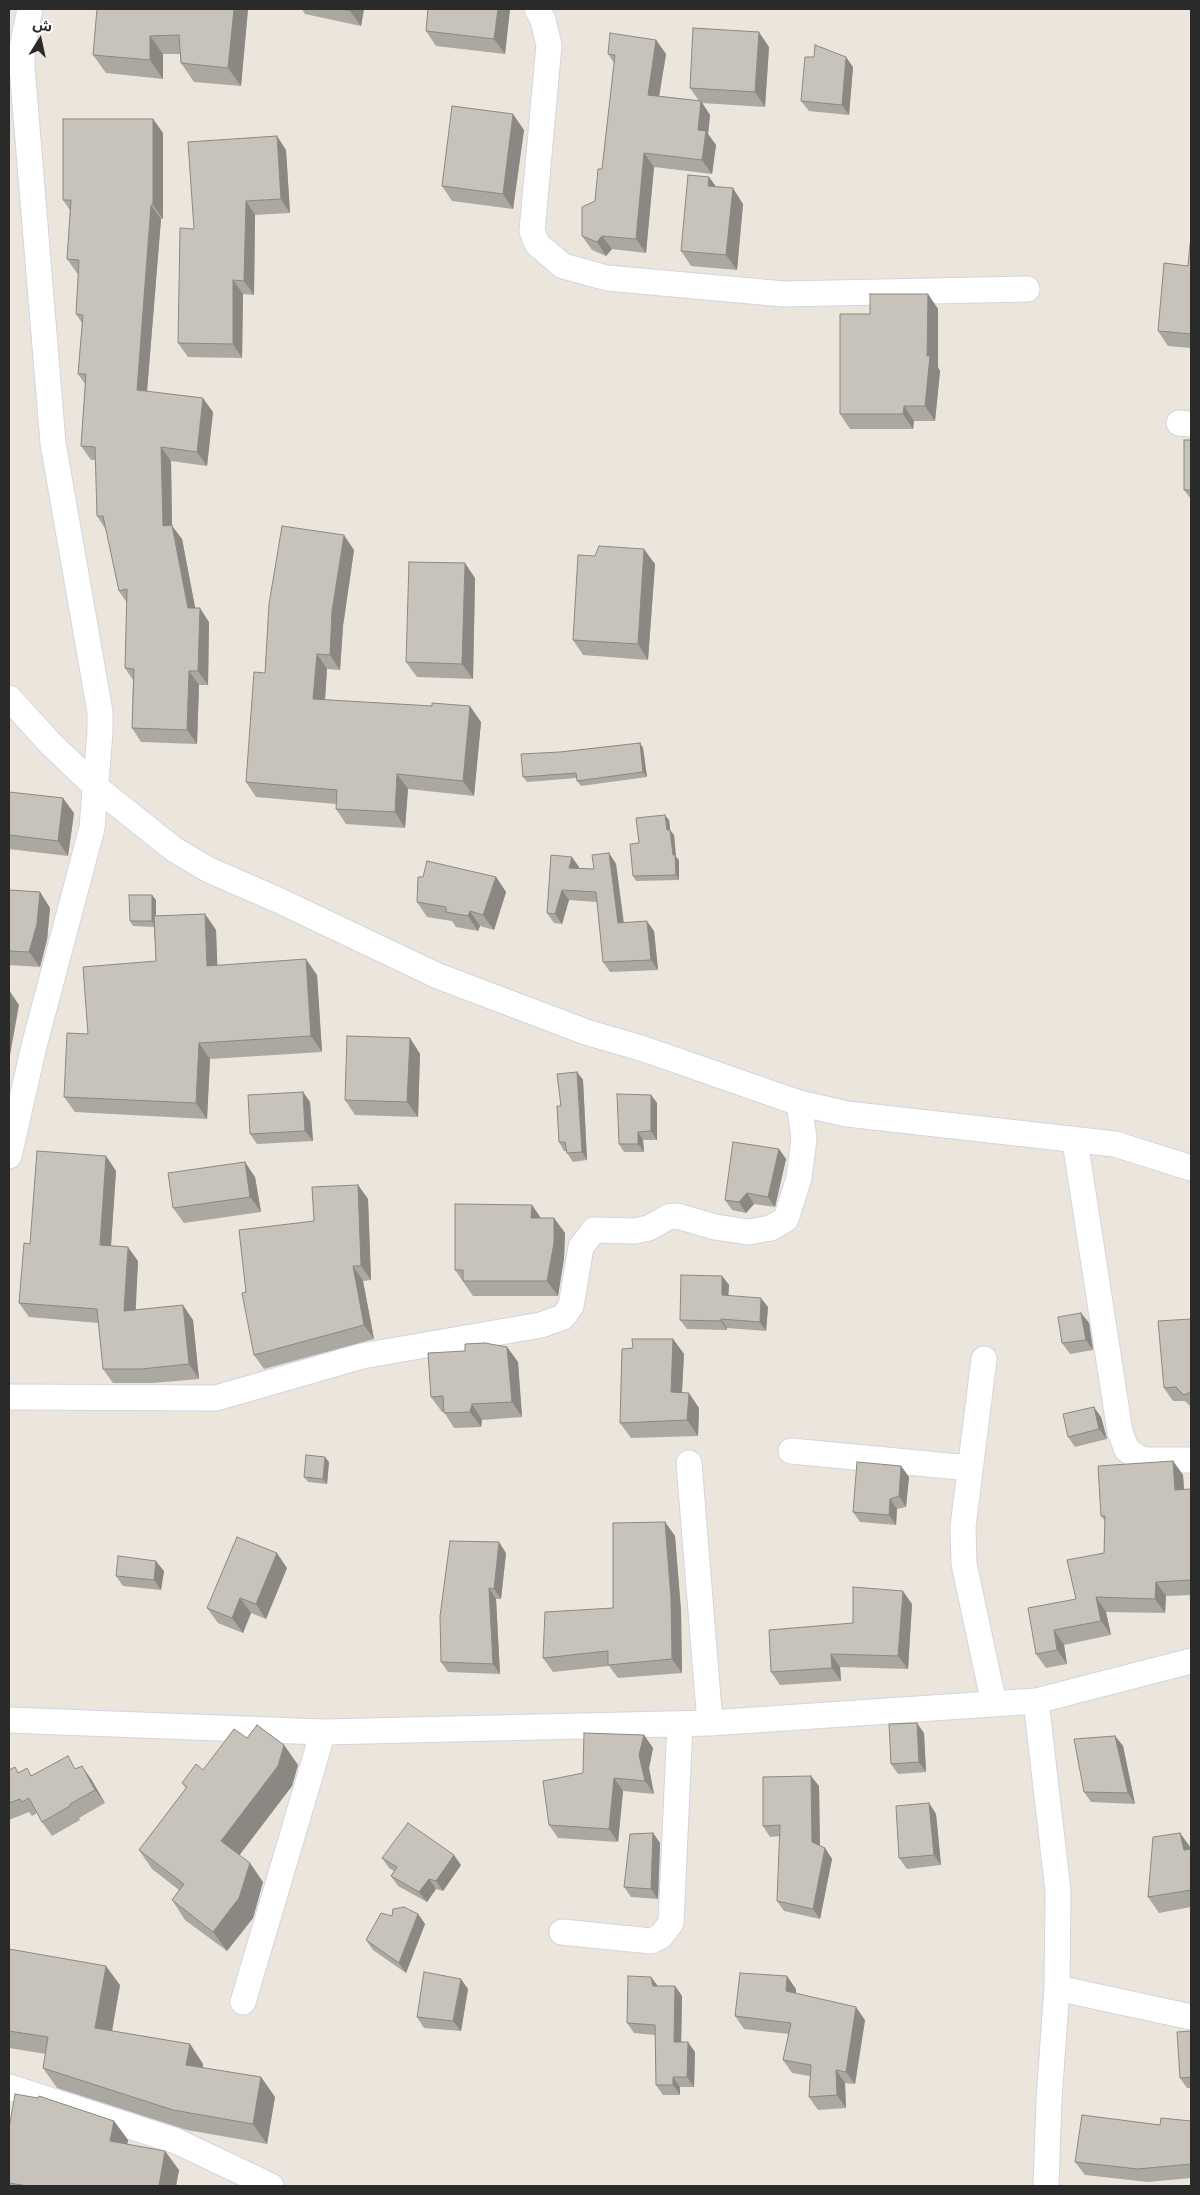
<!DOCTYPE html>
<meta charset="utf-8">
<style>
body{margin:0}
#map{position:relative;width:1200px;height:2195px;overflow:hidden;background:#ebe5dc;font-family:"Asap Condensed","Noto Sans Arabic",sans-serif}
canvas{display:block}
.frame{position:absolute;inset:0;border:10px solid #2a2a2a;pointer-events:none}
.north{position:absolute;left:15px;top:15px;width:50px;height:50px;-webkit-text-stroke:4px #fff;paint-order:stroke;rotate:10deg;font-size:14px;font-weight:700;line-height:20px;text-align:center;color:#2a2a2a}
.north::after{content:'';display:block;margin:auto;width:18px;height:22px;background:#2a2a2a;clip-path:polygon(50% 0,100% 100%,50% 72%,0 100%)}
</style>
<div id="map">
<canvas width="1200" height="2195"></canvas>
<div class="frame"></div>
<div class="north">ش</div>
</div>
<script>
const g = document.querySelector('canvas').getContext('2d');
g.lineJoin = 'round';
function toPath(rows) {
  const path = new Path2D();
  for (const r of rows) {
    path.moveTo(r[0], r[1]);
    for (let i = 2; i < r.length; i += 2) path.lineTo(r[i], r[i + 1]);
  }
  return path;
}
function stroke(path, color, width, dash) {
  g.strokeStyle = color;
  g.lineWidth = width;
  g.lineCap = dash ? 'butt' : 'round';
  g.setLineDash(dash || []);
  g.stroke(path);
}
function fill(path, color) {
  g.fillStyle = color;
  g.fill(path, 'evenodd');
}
const minor = toPath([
 [537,9,543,20,549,45,532,231,537,244,563,266,607,278,784,294,1027,289],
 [1179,423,1191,424],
 [9,698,51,744,97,788,175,850,209,870,278,900,438,976,586,1032,644,1049,799,1103,847,1114,1115,1144,1191,1168],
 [1075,1141,1120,1432,1127,1450,1142,1460,1191,1460],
 [9,1156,34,1046,92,828,100,732,100,712,53,443,22,67,22,47,30,9],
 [984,1359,963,1527,964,1564,994,1704],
 [9,1397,216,1398,362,1356,541,1325,563,1317,571,1306,581,1247,594,1230,635,1231,649,1228,668,1217,677,1216,715,1227,748,1232,771,1228,786,1219,799,1178,804,1139,799,1103],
 [791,1451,970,1468],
 [689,1463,710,1723],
 [1036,1701,1058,1891,1057,1988,1049,2099,1046,2186],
 [9,1720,323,1732,710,1723,1036,1701,1191,1661],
 [562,1932,651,1941,661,1936,671,1923,680,1724],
 [1057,1988,1191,2017],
 [243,2002,323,1732],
 [9,2087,176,2141,271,2186]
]);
stroke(minor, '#d2d5e2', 27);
stroke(minor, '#fff', 25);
fill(toPath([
 [97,9,248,9,241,86,194,82,181,63,180,54,163,54,163,79,106,73,93,55],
 [302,9,364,9,361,26,305,14],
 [428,9,510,9,505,54,436,46,426,31],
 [656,40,666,54,659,96,699,101,690,88,769,47,765,107,702,103,710,115,708,134,716,145,712,174,654,167,646,253,612,249,606,256,592,250,582,236,595,201,602,169,614,63,608,54],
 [814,57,853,67,849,115,809,111,801,101],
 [153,119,163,133,163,219,161,219,147,391,213,412,207,466,171,461,172,526,182,539,195,608,209,622,208,685,199,685,197,744,141,742,132,728,133,680,125,668,127,603,119,591,106,530,97,516,96,460,91,460,81,446,85,384,78,374,82,323,76,314,78,273,77,273,67,259,70,210,63,200],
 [524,130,513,209,452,201,442,186],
 [286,150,290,213,255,215,254,295,243,294,242,358,188,357,178,343,194,229],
 [709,177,716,187,743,204,737,270,691,266,681,251],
 [1191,244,1191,348,1168,346,1158,331,1188,266],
 [928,294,938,309,938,367,940,371,935,421,914,421,913,429,850,429,840,414,870,314],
 [1191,440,1191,499,1184,490],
 [354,550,343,626,340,670,327,669,325,700,481,722,474,796,408,789,405,828,346,824,336,809,336,804,256,797,246,782,265,673],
 [595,556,655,564,648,660,583,655,573,640],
 [475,578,473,679,417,677,406,662],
 [640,743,643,748,647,777,581,786,577,781,577,778,527,782,523,777,560,752],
 [9,792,74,813,68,856,9,849],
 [669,820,670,830,674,835,676,857,679,860,679,880,636,881,633,876,639,843],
 [609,853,616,864,624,923,654,931,658,970,610,972,603,962,597,902,569,900,562,924,554,923,547,913,551,855,579,867,579,868,594,869],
 [496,877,506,892,494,930,480,926,478,931,456,927,452,921,427,917,417,902],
 [9,890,40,892,50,908,47,940,40,967,9,965],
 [156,900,156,916,205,914,216,930,217,965,317,975,322,1052,210,1059,207,1119,75,1112,64,1097,88,1034,156,961,154,927,133,926,130,921],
 [410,1038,420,1054,418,1117,355,1115,345,1100],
 [577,1072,583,1080,587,1160,573,1162,567,1153,566,1151,564,1151,559,1142],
 [303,1092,310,1102,313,1141,257,1144,250,1134],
 [651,1095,657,1103,657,1140,643,1140,644,1152,624,1152,619,1144],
 [779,1149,786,1159,775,1207,754,1204,746,1213,732,1210,725,1200],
 [106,1156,116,1171,111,1246,138,1261,135,1310,193,1320,199,1379,152,1383,113,1383,103,1369,99,1323,29,1317,19,1303,30,1244],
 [255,1177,261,1212,184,1223,173,1208],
 [358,1185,368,1199,371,1280,363,1281,374,1339,264,1369,254,1355,246,1292,314,1221],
 [532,1205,541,1218,554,1218,565,1233,564,1258,558,1296,473,1296,455,1270],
 [722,1276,729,1285,728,1295,768,1307,766,1331,727,1328,727,1330,687,1329,680,1320],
 [1081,1313,1089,1323,1093,1350,1070,1354,1062,1343],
 [1191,1319,1191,1407,1185,1401,1173,1401,1164,1388],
 [673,1339,684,1354,682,1392,699,1408,698,1436,631,1438,620,1423,633,1348],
 [507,1347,518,1362,522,1417,482,1420,481,1427,454,1428,444,1412,442,1412,431,1397],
 [1101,1417,1107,1439,1075,1447,1068,1437],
 [1173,1461,1183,1475,1184,1490,1191,1489,1191,1595,1166,1596,1165,1613,1106,1612,1111,1635,1064,1645,1067,1664,1046,1668,1036,1654,1076,1599,1104,1553,1105,1521,1101,1516],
 [329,1462,327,1484,308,1482,304,1477],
 [901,1466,909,1477,906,1507,897,1509,896,1525,860,1522,853,1512],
 [665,1522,675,1536,681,1611,682,1673,618,1678,609,1666,553,1672,543,1658,613,1608],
 [506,1553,501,1599,496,1599,500,1674,448,1672,441,1662],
 [287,1568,266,1619,251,1613,243,1633,218,1623,207,1608],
 [164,1571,161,1590,123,1586,116,1576],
 [912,1604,908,1669,840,1667,841,1681,780,1685,771,1672],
 [924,1733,926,1772,898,1774,891,1764],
 [644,1735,653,1748,649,1768,654,1794,623,1791,618,1842,558,1838,549,1825,583,1773],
 [1115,1736,1123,1746,1135,1804,1091,1802,1084,1792],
 [247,1738,284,1745,298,1765,292,1786,239,1855,263,1882,253,1918,227,1951,185,1920,172,1900,179,1890,152,1869,139,1850,186,1788,182,1783,203,1770],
 [76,1769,91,1779,105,1803,79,1818,80,1820,52,1836,42,1822,37,1813,32,1816,29,1812,9,1820,9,1770,32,1775],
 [819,1786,820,1846,825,1848,832,1859,820,1919,784,1911,777,1901,780,1836,770,1837,763,1826],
 [929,1803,936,1814,941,1865,907,1869,899,1858],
 [653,1833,660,1843,658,1899,631,1897,624,1887],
 [1180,1833,1191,1849,1191,1907,1159,1913,1148,1897],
 [382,1858,461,1865,443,1891,436,1889,427,1902,398,1886,391,1876,394,1871,389,1868],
 [418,1914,425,1924,406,1973,373,1950,366,1940],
 [9,1949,120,1985,112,2031,190,2044,203,2064,203,2068,261,2077,275,2097,267,2144,187,2130,57,2088,43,2068,46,2054,9,2048],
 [651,1977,658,1986,675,1986,682,1996,681,2042,695,2052,694,2087,680,2087,680,2095,663,2095,656,2085,655,2035,634,2033,627,2023],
 [468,1989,461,2031,424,2028,417,2017],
 [796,1989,796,1993,865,2020,855,2084,845,2083,846,2108,818,2110,809,2097,810,2076,792,2073,783,2060,789,2034,744,2029,735,2016],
 [1191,2031,1191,2088,1187,2088,1180,2078],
 [114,2121,128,2140,127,2144,179,2170,176,2186,9,2186,9,2129],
 [1191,2121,1191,2178,1148,2182,1085,2175,1075,2162,1160,2125]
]), '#aba8a1');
fill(toPath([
 [234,9,248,9,241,86,228,68],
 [350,9,364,9,361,26,350,11],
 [498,9,510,9,505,54,494,39],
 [759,32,769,47,765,107,755,92],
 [150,36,163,54,163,79,150,60],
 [656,40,666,54,657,109,648,95],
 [846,57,853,67,849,115,842,105],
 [701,101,710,115,708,134,716,145,712,174,702,160,698,130],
 [513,114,524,130,513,209,503,194],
 [153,119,163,133,163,219,153,205],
 [277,136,286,150,290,213,281,199],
 [644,153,654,167,646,253,636,239],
 [709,177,720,192,708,186],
 [733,188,743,204,737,270,726,255],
 [246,201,255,215,254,295,244,281],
 [151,205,161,219,146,404,137,390],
 [602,236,612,249,606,256,597,242],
 [233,280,243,294,242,358,233,344],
 [928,294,938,309,938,367,940,371,935,421,925,406,927,356],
 [203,398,213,412,207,466,197,452],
 [904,406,914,421,913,429,903,414],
 [161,447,171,461,172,526,182,539,198,622,188,608,163,526],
 [344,535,354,550,343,626,340,670,330,655,332,611],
 [644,549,655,564,648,660,638,644],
 [465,563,475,578,473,679,462,664],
 [200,608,209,622,208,685,198,671],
 [317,654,327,669,324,714,313,699],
 [189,671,199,685,197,744,187,730],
 [470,706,481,722,474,796,463,781],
 [640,743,643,748,647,777,643,772],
 [397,774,408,789,405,828,395,812],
 [63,798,74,813,68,856,58,841],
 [665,815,669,820,671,836,667,830],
 [670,830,674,835,676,857,679,860,679,880,676,875],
 [609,853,616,864,625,934,618,923],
 [572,857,579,867,576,878,569,868],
 [496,877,506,892,494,930,483,915],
 [562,890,569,900,562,924,555,914],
 [40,892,50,908,47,940,40,967,29,952],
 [152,895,156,900,156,927,152,921],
 [470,911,480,926,478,931,468,916],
 [205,914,216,930,218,982,207,966],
 [647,921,654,931,658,970,651,960],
 [306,959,317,975,322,1052,311,1036],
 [9,990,19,1005,9,1061],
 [410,1038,420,1054,418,1117,407,1102],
 [199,1043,210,1059,207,1119,196,1103],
 [577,1072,583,1080,587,1160,582,1152],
 [303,1092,310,1102,313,1141,305,1131],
 [651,1095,657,1103,657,1140,651,1131],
 [638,1132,643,1140,644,1152,638,1144],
 [779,1149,786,1159,775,1207,768,1197],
 [106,1156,116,1171,110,1260,100,1245],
 [245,1162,255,1177,261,1212,250,1197],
 [358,1185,368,1199,371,1280,361,1266],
 [747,1193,754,1204,746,1213,739,1202],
 [532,1205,542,1220,531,1218],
 [554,1218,565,1233,564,1258,558,1296,547,1281],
 [128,1247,138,1261,135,1326,124,1311],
 [353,1266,363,1281,374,1339,364,1325],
 [722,1276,729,1285,728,1304,722,1295],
 [761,1298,768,1307,766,1331,760,1322],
 [183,1305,193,1320,199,1379,189,1364],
 [1081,1313,1089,1323,1093,1350,1086,1340],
 [721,1319,727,1328,727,1330,721,1321],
 [673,1339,684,1354,681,1407,671,1392],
 [507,1347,518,1362,522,1417,512,1402],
 [689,1393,699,1408,698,1436,687,1420],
 [472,1404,482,1420,481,1427,470,1412],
 [1094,1407,1101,1417,1107,1439,1099,1429],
 [325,1457,329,1462,327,1484,323,1479],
 [1173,1461,1183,1475,1185,1504,1175,1490],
 [901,1466,909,1477,906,1507,899,1496],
 [890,1499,897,1509,896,1525,889,1515],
 [665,1522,675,1536,681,1611,682,1673,672,1659],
 [499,1542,506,1553,501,1599,494,1589],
 [277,1553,287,1568,266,1619,256,1604],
 [156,1561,164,1571,161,1590,154,1580],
 [1156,1582,1166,1596,1165,1613,1155,1599],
 [489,1588,496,1599,500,1674,493,1664],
 [903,1591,912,1604,908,1669,898,1656],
 [1096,1597,1106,1612,1111,1635,1101,1621],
 [240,1598,251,1613,243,1633,232,1618],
 [1054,1630,1064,1645,1067,1664,1057,1650],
 [831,1654,840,1667,841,1681,832,1668],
 [917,1723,924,1733,926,1772,919,1762],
 [644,1735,653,1748,649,1768,654,1794,645,1781,639,1755],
 [1115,1736,1123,1746,1135,1804,1128,1793],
 [284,1745,298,1765,292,1786,235,1861,221,1841],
 [82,1766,91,1779,105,1803,95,1790],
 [811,1776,819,1786,820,1852,812,1842],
 [614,1778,623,1791,618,1842,609,1829],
 [929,1803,936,1814,941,1865,934,1855],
 [653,1833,660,1843,658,1899,651,1889],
 [1180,1833,1191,1848,1191,1850,1184,1850],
 [825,1848,832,1859,820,1919,813,1909],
 [454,1855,461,1865,443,1891,436,1881],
 [250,1863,263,1882,253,1918,227,1951,213,1932],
 [429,1879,436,1889,427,1902,419,1892],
 [418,1914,425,1924,406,1973,399,1963],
 [106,1966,120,1985,109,2048,95,2028],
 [787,1976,796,1989,795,2004,786,1991],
 [651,1977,658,1987,653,1986],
 [461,1979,468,1989,461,2031,453,2021],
 [675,1986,682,1996,681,2053,674,2042],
 [856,2007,865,2020,855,2084,846,2072],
 [688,2042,695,2052,694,2087,687,2077],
 [190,2044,203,2064,200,2085,186,2065],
 [836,2070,845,2083,846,2108,837,2095],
 [261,2077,275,2097,267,2144,253,2124],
 [673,2077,680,2087,680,2095,673,2085],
 [114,2121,128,2140,124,2161,110,2141],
 [165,2151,179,2170,176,2186,159,2186]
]), '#8b8883');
const building = toPath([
 [97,9,234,9,228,68,181,63,179,35,150,36,150,60,93,55,97,9],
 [341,9,350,9,350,11,341,9],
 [428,9,498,9,494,39,426,31,428,9],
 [693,28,759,32,755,92,690,88,693,28],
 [610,33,656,40,648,95,701,101,698,130,706,131,702,160,644,153,636,239,602,236,597,242,582,236,582,207,595,201,598,169,602,169,615,55,608,54,610,33],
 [815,45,846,57,842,105,801,101,805,57,814,57,815,45],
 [452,106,513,114,503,194,442,186,452,106],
 [63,119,153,119,153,205,151,205,137,390,203,398,197,452,161,447,163,526,172,525,188,608,200,608,198,671,189,671,187,730,132,728,134,669,125,668,127,589,119,591,103,516,97,516,95,447,81,446,86,374,78,374,83,315,76,314,79,260,67,259,71,200,63,200,63,119],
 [277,136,281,199,246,201,244,281,233,280,233,344,178,343,180,228,194,229,188,142,277,136],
 [688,175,709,177,708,186,733,188,726,255,681,251,688,175],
 [1190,244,1191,244,1191,334,1158,331,1164,263,1188,266,1190,244],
 [870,294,928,294,927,356,930,356,925,406,904,406,903,414,840,414,840,314,870,314,870,294],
 [1184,440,1191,440,1191,490,1184,490,1184,440],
 [282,526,344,535,332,611,330,655,317,654,313,699,432,706,432,703,470,706,463,781,397,774,395,812,336,809,337,790,246,782,254,672,265,673,269,604,282,526],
 [599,546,644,549,638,644,573,640,578,555,595,556,599,546],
 [409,562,465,563,462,664,406,662,409,562],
 [640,743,643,772,577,781,576,773,523,777,521,754,560,752,640,743],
 [9,792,63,798,58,841,9,835,9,792],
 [665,815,667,830,670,830,673,855,675,855,676,875,633,876,630,844,639,843,636,818,665,815],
 [609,853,618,923,647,921,651,960,603,962,596,892,562,890,555,914,547,913,551,855,572,857,569,868,594,869,592,855,609,853],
 [427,861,496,877,483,915,470,911,468,916,446,912,446,907,417,902,418,877,423,877,427,861],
 [9,890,40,892,37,924,29,952,9,951,9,890],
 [129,895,152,895,152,921,130,921,129,895],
 [205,914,207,966,306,959,311,1036,199,1043,196,1103,64,1097,67,1033,88,1034,83,967,156,961,154,916,205,914],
 [347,1036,410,1038,407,1102,345,1100,347,1036],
 [577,1072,582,1152,567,1153,565,1142,559,1142,557,1106,561,1106,557,1074,577,1072],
 [303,1092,305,1131,250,1134,248,1095,303,1092],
 [617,1094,651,1095,651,1131,638,1132,638,1144,619,1144,617,1094],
 [733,1142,779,1149,768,1197,747,1193,739,1202,725,1200,733,1142],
 [37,1151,106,1156,100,1245,128,1247,124,1311,183,1305,189,1364,141,1369,103,1369,97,1309,19,1303,24,1243,30,1244,37,1151],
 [245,1162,250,1197,173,1208,168,1173,245,1162],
 [358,1185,361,1266,353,1266,364,1325,254,1355,242,1293,246,1292,239,1230,314,1221,312,1187,358,1185],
 [455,1204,532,1205,531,1218,554,1218,554,1243,547,1281,463,1281,463,1270,455,1270,455,1204],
 [681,1275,722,1276,722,1295,761,1298,760,1322,721,1319,721,1321,680,1320,681,1275],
 [1081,1313,1086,1340,1062,1343,1058,1317,1081,1313],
 [1191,1319,1191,1392,1184,1395,1176,1387,1164,1388,1158,1321,1191,1319],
 [632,1339,673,1339,671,1392,689,1393,687,1420,620,1423,622,1349,633,1348,632,1339],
 [485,1343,507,1347,512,1402,472,1404,470,1412,444,1413,443,1396,431,1397,428,1353,465,1351,465,1344,485,1343],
 [1094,1407,1099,1429,1068,1437,1063,1414,1094,1407],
 [306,1455,325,1457,323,1479,304,1477,306,1455],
 [1173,1461,1175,1490,1191,1489,1191,1580,1156,1582,1155,1599,1096,1597,1101,1621,1054,1630,1057,1650,1036,1654,1028,1608,1076,1599,1067,1560,1104,1553,1105,1516,1101,1516,1098,1466,1173,1461],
 [857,1462,901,1466,899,1496,890,1499,889,1515,853,1512,857,1462],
 [665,1522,671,1598,672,1659,608,1665,608,1651,543,1658,545,1612,613,1608,613,1523,665,1522],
 [237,1537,277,1553,256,1604,240,1598,232,1618,207,1608,237,1537],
 [450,1541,499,1542,494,1589,489,1588,493,1664,441,1662,440,1616,450,1541],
 [118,1556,156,1561,154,1580,116,1576,118,1556],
 [853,1587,903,1591,898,1656,831,1654,832,1668,771,1672,769,1630,853,1623,853,1587],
 [917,1723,919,1762,891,1764,889,1724,917,1723],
 [257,1725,284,1745,278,1766,221,1841,250,1863,239,1898,213,1932,172,1900,184,1884,139,1850,187,1787,182,1783,196,1764,203,1770,234,1729,247,1738,257,1725],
 [584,1733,644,1735,639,1755,645,1781,614,1778,609,1829,549,1825,543,1781,583,1773,584,1733],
 [1115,1736,1128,1793,1084,1792,1074,1739,1115,1736],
 [68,1756,75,1769,82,1766,95,1790,70,1804,70,1806,42,1822,29,1798,22,1802,20,1799,9,1803,9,1770,15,1767,18,1773,27,1768,31,1776,68,1756],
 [811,1776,812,1842,825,1848,813,1909,777,1901,780,1825,763,1826,763,1777,811,1776],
 [929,1803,934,1855,899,1858,896,1806,929,1803],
 [408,1823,454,1855,436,1881,429,1879,419,1892,391,1876,397,1867,382,1858,408,1823],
 [653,1833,651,1889,624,1887,630,1834,653,1833],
 [1180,1833,1184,1850,1191,1849,1191,1890,1148,1897,1153,1837,1180,1833],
 [404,1907,418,1914,399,1963,366,1940,381,1913,392,1916,393,1909,404,1907],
 [9,1949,106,1966,95,2028,190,2044,186,2065,261,2077,253,2124,173,2110,43,2068,48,2037,9,2031,9,1949],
 [424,1972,461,1979,453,2021,417,2017,424,1972],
 [740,1973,787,1976,786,1991,856,2007,846,2072,836,2070,837,2095,809,2097,811,2065,783,2060,791,2023,735,2016,740,1973],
 [628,1976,651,1977,653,1986,675,1986,674,2042,688,2042,687,2077,673,2077,673,2085,656,2085,655,2025,627,2023,628,1976],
 [1191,2031,1191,2077,1180,2078,1177,2032,1191,2031],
 [15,2094,38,2098,39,2096,114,2121,110,2141,165,2151,159,2186,28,2186,9,2183,9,2129,15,2094],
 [1082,2115,1160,2125,1161,2118,1191,2121,1191,2164,1138,2169,1075,2162,1082,2115]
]);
fill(building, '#c7c3bb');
stroke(building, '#8b8883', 1);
</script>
